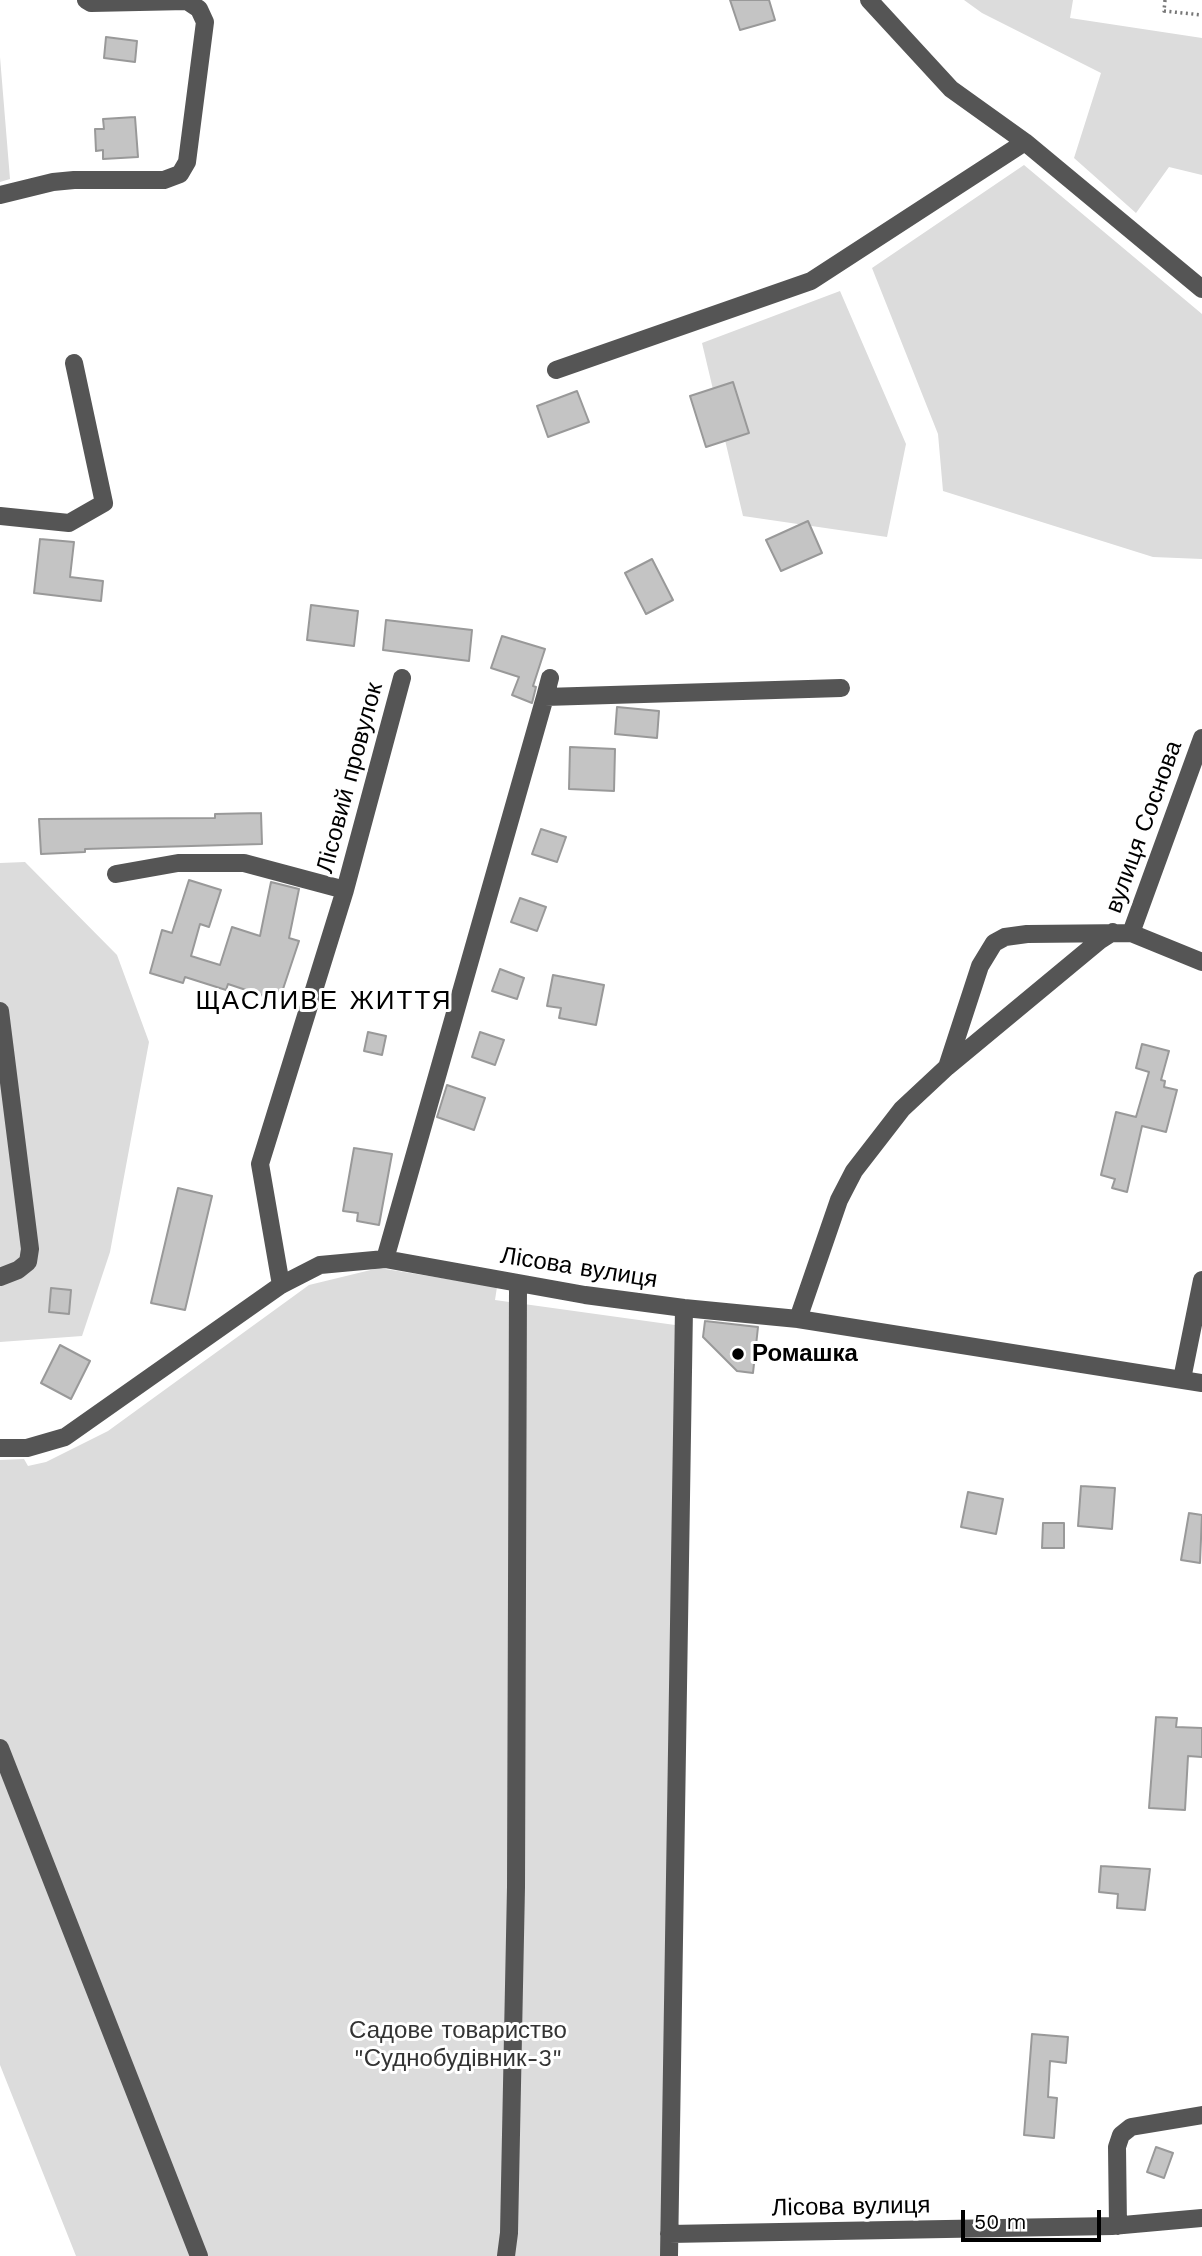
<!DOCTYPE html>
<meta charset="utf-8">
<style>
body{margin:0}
#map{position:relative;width:1202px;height:2256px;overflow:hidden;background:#fff;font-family:"Work Sans",sans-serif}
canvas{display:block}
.scale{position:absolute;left:961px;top:2210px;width:140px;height:32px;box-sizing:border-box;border:4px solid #000;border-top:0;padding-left:9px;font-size:21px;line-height:24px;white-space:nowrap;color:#000;-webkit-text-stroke:5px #fff;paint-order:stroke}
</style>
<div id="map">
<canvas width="1202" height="2256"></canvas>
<div class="scale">50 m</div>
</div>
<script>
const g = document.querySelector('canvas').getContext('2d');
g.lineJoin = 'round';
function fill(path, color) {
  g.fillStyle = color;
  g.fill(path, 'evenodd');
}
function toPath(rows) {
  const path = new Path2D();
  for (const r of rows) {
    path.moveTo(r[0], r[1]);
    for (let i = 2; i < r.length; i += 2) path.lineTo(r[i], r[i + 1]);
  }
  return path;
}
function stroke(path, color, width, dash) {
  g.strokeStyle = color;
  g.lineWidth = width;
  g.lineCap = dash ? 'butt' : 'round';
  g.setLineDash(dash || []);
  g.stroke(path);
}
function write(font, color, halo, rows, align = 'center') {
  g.font = font + ' "Work Sans",sans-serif';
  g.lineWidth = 6;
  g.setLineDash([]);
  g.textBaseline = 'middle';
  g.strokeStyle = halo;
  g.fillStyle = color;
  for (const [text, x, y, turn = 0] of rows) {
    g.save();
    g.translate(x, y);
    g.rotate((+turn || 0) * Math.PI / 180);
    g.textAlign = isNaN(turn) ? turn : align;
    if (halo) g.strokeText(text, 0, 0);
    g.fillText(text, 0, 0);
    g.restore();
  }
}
fill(toPath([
 [964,0,1073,0,1070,18,1202,38,1202,175,1169,167,1136,213,1074,158,1101,73,982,13],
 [0,57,10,179,0,182],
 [1024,165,1202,314,1202,559,1153,557,943,491,938,434,872,268],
 [840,291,906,444,887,537,743,516,702,343],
 [25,862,117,955,149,1042,110,1252,82,1336,0,1342,0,863],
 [379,1268,497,1287,495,1300,675,1325,668,2256,76,2256,0,2065,0,1460,24,1459,28,1466,46,1462,108,1431,309,1285]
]), '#dcdcdc');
const building = toPath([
 [730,0,769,0,775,20,740,30,730,0],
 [106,37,137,41,135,62,104,58,106,37],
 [135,117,138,157,103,159,103,150,96,151,95,129,104,129,103,119,135,117],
 [733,382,749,433,706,447,690,396,733,382],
 [577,391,589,422,548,437,537,406,577,391],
 [808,521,822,553,781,571,766,540,808,521],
 [40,539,74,542,70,577,103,581,101,601,34,593,40,539],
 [652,559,673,600,646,614,625,573,652,559],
 [311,605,358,611,354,646,307,640,311,605],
 [386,620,472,630,469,661,383,650,386,620],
 [502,636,545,649,533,686,536,687,532,703,512,695,519,677,491,668,502,636],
 [617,707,659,711,657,738,615,734,617,707],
 [570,747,615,749,614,791,569,789,570,747],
 [261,813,262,844,85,849,85,852,41,854,39,819,215,818,215,814,261,813],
 [541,829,566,837,557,862,532,854,541,829],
 [189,880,221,890,209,927,200,924,191,956,220,965,232,927,260,936,271,882,299,889,289,938,299,941,282,992,273,989,270,998,228,984,226,990,185,977,183,983,150,973,162,930,172,933,189,880],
 [520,898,546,907,537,931,511,922,520,898],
 [500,969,524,978,517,999,492,991,500,969],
 [553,975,604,985,596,1025,559,1018,561,1008,547,1006,553,975],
 [368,1032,386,1036,382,1055,364,1051,368,1032],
 [480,1032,504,1040,495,1065,472,1057,480,1032],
 [1142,1044,1169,1051,1161,1080,1165,1081,1164,1087,1177,1090,1166,1132,1142,1126,1127,1192,1112,1188,1115,1179,1101,1175,1116,1112,1136,1117,1149,1072,1136,1068,1142,1044],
 [447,1085,485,1098,474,1130,437,1117,447,1085],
 [354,1148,392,1154,379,1225,357,1221,358,1213,343,1211,354,1148],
 [178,1188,212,1196,185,1310,151,1303,178,1188],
 [51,1288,71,1290,69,1314,49,1312,51,1288],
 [705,1321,758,1327,753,1373,737,1371,703,1337,705,1321],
 [60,1345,90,1361,71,1399,41,1383,60,1345],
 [1081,1486,1115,1488,1112,1529,1078,1526,1081,1486],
 [968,1492,1003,1499,996,1534,961,1527,968,1492],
 [1189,1513,1202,1515,1200,1563,1181,1560,1189,1513],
 [1043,1523,1064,1523,1064,1548,1042,1548,1043,1523],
 [1156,1717,1177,1718,1176,1727,1202,1728,1202,1757,1188,1756,1185,1810,1149,1808,1156,1717],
 [1101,1866,1150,1869,1145,1910,1117,1908,1118,1894,1099,1892,1101,1866],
 [1032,2034,1068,2037,1066,2063,1050,2061,1048,2097,1057,2098,1054,2138,1024,2135,1032,2034],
 [1156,2147,1173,2153,1164,2178,1147,2172,1156,2147]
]);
fill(building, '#c4c4c4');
stroke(building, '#999', 2);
stroke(toPath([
 [1165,0,1164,11,1202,15]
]), '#777', 3.5, [2, 3.5]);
stroke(toPath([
 [869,0,951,89,1025,142,1202,289],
 [0,195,53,182,74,180,164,180,180,174,187,162,205,22,199,9,187,1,91,3,86,0],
 [556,370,811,281,1025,142],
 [0,516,69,523,104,503,74,363],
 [545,697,550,678],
 [116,874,178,863,244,863,345,890,260,1164,281,1285],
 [345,890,402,678],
 [1131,933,1202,738],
 [0,1011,30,1249,28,1262,18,1270,0,1277],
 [947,1067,980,966,994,943,1005,937,1027,934,1131,933,1202,962],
 [385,1259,545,697,841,688],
 [798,1319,839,1200,854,1171,902,1109,947,1067,1099,941,1113,932],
 [1182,1379,1202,1280],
 [0,1448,27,1448,65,1437,281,1285,320,1265,385,1259,585,1295,684,1308,798,1319,1202,1383],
 [0,1748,199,2256],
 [1118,2226,1117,2147,1121,2135,1131,2127,1202,2115],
 [669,2234,1112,2226,1202,2218],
 [506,2256,509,2233,516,1887,518,1284],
 [669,2256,684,1308]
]), '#555', 18);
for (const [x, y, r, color] of [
 [738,1354,7,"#000"]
]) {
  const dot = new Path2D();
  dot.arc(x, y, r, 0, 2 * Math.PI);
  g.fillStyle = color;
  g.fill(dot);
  stroke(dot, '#fff', 2.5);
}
write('24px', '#000', '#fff', [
 ["Лісовий провулок",350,778,-75],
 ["вулиця Соснова",1144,827,-70],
 ["Лісова вулиця",579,1268,9],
 ["Лісова вулиця",851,2207,-1]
]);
write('bold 24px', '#000', '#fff', [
 ["Ромашка",752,1354]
], 'left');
write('24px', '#333', '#fff', [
 ["Садове товариство",458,2031],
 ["\"Суднобудівник-3\"",458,2059]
]);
g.letterSpacing = '2px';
write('26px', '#000', '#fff', [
 ["ЩАСЛИВЕ ЖИТТЯ",324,1001]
]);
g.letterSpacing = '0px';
</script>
